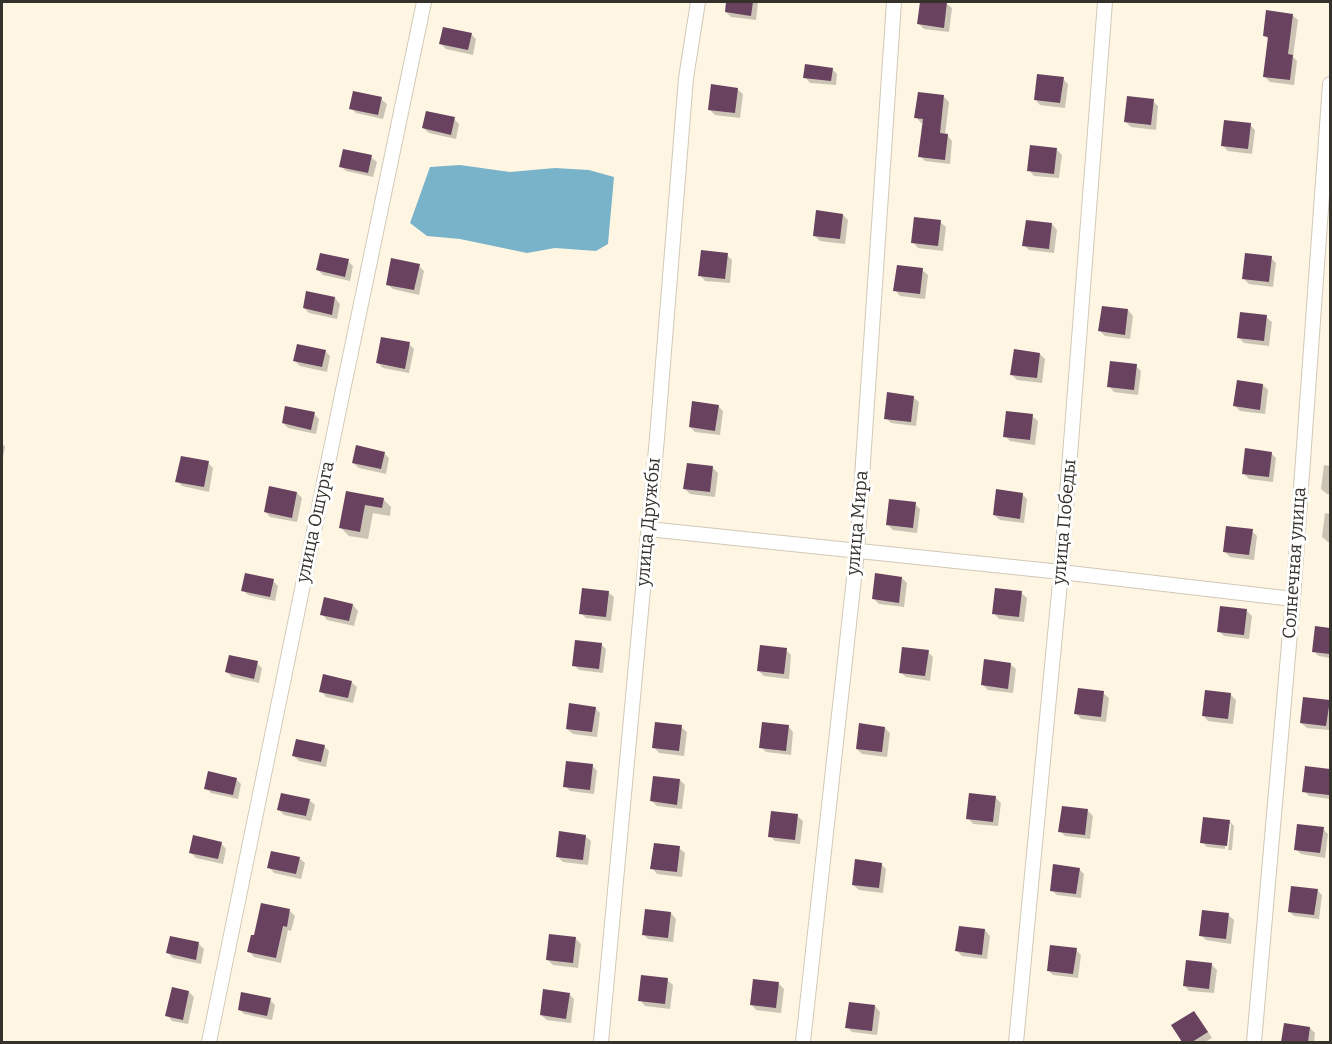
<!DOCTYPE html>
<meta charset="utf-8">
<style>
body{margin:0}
#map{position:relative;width:1332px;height:1044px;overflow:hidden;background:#fef6e3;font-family:Bitter,serif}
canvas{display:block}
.frame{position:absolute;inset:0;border:3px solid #35322b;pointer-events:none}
</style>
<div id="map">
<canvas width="1332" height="1044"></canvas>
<div class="frame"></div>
</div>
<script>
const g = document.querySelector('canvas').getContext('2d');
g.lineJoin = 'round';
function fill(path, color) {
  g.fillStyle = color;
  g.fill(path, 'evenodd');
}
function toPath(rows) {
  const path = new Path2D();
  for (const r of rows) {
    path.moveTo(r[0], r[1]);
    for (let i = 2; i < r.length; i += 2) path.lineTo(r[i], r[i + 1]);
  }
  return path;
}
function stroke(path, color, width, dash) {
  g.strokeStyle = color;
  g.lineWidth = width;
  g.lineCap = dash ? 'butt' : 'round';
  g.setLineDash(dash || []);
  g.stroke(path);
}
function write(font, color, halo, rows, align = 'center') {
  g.font = font + ' Bitter,serif';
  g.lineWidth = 6;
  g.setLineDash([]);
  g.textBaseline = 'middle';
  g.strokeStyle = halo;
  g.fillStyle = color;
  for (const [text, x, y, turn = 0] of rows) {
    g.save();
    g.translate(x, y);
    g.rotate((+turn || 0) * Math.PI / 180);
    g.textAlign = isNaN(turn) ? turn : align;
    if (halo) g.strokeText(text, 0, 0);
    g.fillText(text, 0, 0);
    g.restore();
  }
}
fill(toPath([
 [460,165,510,172,555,168,589,170,614,177,608,244,596,251,555,248,527,253,460,239,427,236,410,223,430,167]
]), '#79b3c9');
fill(toPath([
 [727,2,758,2,756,20,731,17,726,12],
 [922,2,946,3,952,8,949,32,924,29,919,24],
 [1292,15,1298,20,1293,57,1297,61,1294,85,1270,82,1265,77,1269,40,1265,36],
 [471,34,476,39,473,55,446,49,441,44],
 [832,69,837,74,836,85,810,83,805,77],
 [1063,79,1068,84,1065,108,1040,105,1035,99],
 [737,89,743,94,740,118,715,115,710,110],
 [944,97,949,102,945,135,947,135,952,141,950,164,925,161,920,156,924,123,921,123,916,117],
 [381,99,387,104,383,119,356,113,351,108],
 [1153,101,1158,106,1156,130,1131,127,1126,122],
 [454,119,459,124,456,139,429,133,423,128],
 [1250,125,1255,130,1252,154,1228,151,1222,145],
 [1057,150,1062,155,1059,178,1034,176,1029,170],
 [371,157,377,162,373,177,346,171,341,166],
 [843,215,848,220,845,244,820,241,815,236],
 [940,222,946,227,943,251,918,248,913,242],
 [1052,224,1057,230,1054,253,1029,250,1024,245],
 [727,255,732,260,730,283,705,281,700,275],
 [1271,258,1276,263,1273,287,1249,284,1244,279],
 [348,261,353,266,350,281,323,275,318,270],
 [419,266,424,271,419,295,393,289,387,284],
 [922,270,928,275,925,299,900,296,895,290],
 [335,298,340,304,337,319,309,313,304,308],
 [1128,310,1133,316,1130,339,1105,336,1100,331],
 [1266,317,1272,322,1269,346,1244,343,1239,338],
 [409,344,414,349,409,373,383,368,378,363],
 [325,351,330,356,327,372,300,366,295,361],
 [1040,354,1045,359,1042,383,1017,380,1012,375],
 [1136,366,1141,371,1138,395,1114,392,1109,386],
 [1263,385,1268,390,1265,414,1240,411,1235,406],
 [913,397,919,402,916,426,891,423,886,418],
 [718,406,723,411,720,435,695,432,690,427],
 [314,414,319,419,316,434,288,428,283,423],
 [1032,416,1038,421,1035,445,1010,441,1005,436],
 [2,443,5,447,2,462],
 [384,453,389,458,386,474,359,468,353,463],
 [1271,453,1276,458,1273,482,1249,479,1244,474],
 [208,463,213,468,209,492,182,486,177,481],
 [1324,465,1330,466,1330,494,1327,494,1321,489],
 [713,468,718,473,715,497,690,494,685,489],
 [347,492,383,499,391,507,390,516,373,513,368,539,349,536,340,527],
 [297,493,302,498,297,522,270,517,265,511],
 [1022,494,1027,499,1024,523,1000,520,994,515],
 [915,504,920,509,917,533,893,530,888,525],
 [1325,513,1330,514,1330,542,1328,542,1322,537],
 [1252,531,1257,536,1254,560,1230,557,1224,551],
 [902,578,907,583,904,607,879,604,874,599],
 [273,581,278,586,275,601,248,595,243,590],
 [608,592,614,597,611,621,586,618,581,613],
 [1021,593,1027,598,1024,622,999,619,994,613],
 [353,605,358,611,354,626,327,620,322,614],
 [1246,610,1252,616,1249,639,1224,636,1219,631],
 [1316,628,1330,629,1330,658,1319,656,1313,651],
 [601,644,606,649,603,673,579,670,574,665],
 [786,650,791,655,789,679,764,676,759,671],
 [928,652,933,657,930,681,906,677,900,672],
 [257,663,262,668,259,683,232,677,226,672],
 [1010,664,1016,669,1013,693,988,690,983,685],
 [351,682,357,687,353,703,326,697,321,691],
 [1103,693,1109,698,1106,722,1081,719,1076,713],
 [1231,695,1236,700,1233,724,1208,721,1203,715],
 [1329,702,1330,703,1330,730,1307,728,1301,723],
 [595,708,600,713,597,737,573,734,567,729],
 [788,726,793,732,791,755,766,752,761,747],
 [681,727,687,732,684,756,659,753,654,747],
 [885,728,890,733,887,757,862,754,857,749],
 [324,746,329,751,326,767,299,761,294,756],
 [592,765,597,771,594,794,570,791,565,786],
 [1307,767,1330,770,1330,799,1309,796,1304,791],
 [236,779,241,784,238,799,211,793,206,788],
 [680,780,685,785,682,809,657,806,652,801],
 [996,798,1001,803,998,826,973,824,968,818],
 [309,800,315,805,311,821,284,815,279,810],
 [1088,811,1093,816,1090,839,1065,836,1060,831],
 [797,816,803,821,800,844,775,841,770,836],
 [1229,821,1234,826,1232,850,1228,850,1231,824,1228,824,1225,849,1207,847,1202,842],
 [1323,829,1328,834,1325,858,1301,854,1295,849],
 [585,836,591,841,588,865,563,862,558,857],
 [221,843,226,849,223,864,196,858,191,853],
 [679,848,685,853,682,877,657,874,652,868],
 [299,858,305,863,301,879,274,873,269,867],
 [881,864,886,869,883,893,859,890,853,885],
 [1079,869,1084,874,1081,898,1057,895,1051,890],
 [1317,890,1322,895,1319,919,1294,916,1289,911],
 [290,911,295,916,291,931,288,930,281,963,254,957,249,951],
 [671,913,676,919,673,942,648,939,643,934],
 [1228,915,1234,920,1231,944,1206,940,1201,935],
 [985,930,990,936,987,959,962,956,957,951],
 [576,939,581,944,578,968,553,965,548,960],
 [199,944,204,949,201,964,173,958,168,953],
 [1076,950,1081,955,1078,978,1053,975,1048,970],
 [1212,965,1217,970,1214,993,1189,991,1184,985],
 [667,980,673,985,670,1009,645,1006,640,1000],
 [779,984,784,989,781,1013,756,1010,751,1004],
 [189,992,194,997,188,1024,172,1021,167,1015],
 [569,994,574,999,571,1023,547,1020,541,1015],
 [270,1000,275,1005,272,1020,244,1014,239,1009],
 [875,1006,880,1012,877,1035,852,1032,847,1027],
 [1194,1013,1199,1018,1212,1038,1205,1042,1184,1042,1173,1026],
 [1285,1025,1310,1028,1315,1033,1314,1042,1283,1042]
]), '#0003');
fill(toPath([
 [726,2,753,2,751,16,725,12],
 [920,2,947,2,944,28,917,24],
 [1266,10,1293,14,1288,54,1293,55,1290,80,1263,77,1268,37,1263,36],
 [443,27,472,33,468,50,439,44],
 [805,64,833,68,831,81,803,78],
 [1037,74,1064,77,1060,103,1034,100],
 [711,84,738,88,735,113,708,110],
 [353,91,382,97,378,115,349,109],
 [918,92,944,95,940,133,948,134,945,160,918,157,923,119,914,118],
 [1127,96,1154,99,1151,125,1124,122],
 [426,111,455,117,451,135,422,128],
 [1224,120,1251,123,1248,149,1221,146],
 [1030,145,1057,148,1054,174,1027,171],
 [343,149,372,155,368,173,339,167],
 [816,210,843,214,840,239,813,236],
 [914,217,941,220,938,246,911,243],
 [1026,220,1052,223,1049,249,1022,246],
 [701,250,728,253,725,279,698,276],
 [320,253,349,259,345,277,316,270],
 [1245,253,1272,256,1269,282,1242,279],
 [391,258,420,264,414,290,386,285],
 [897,265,923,268,920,294,893,291],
 [306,291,335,297,332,315,303,308],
 [1102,306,1128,309,1125,335,1098,331],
 [1240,312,1267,315,1264,341,1237,338],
 [381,337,410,342,405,369,376,363],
 [297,344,326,350,322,367,293,361],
 [1014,349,1040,353,1037,378,1010,375],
 [1110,361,1137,364,1134,390,1107,387],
 [1237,380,1263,384,1260,410,1233,406],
 [887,392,914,396,911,422,884,419],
 [692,401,719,405,715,431,689,427],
 [285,406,315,412,311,430,282,423],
 [1006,411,1033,414,1030,440,1003,437],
 [356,445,385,452,381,469,352,463],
 [1245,448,1272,452,1269,477,1242,474],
 [181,456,209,461,204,487,175,482],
 [687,463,713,466,710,492,683,489],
 [269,486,297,492,292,518,264,512],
 [996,489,1023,493,1020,519,993,515],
 [346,491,384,498,382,508,365,505,360,532,339,528],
 [889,499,916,502,913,528,886,525],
 [1226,526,1253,529,1249,555,1223,552],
 [245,573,274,579,270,597,241,591],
 [875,573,902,577,899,603,872,599],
 [582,588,609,591,606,617,579,614],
 [995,588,1022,591,1019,617,992,614],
 [324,597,353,604,349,621,320,615],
 [1220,606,1247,609,1244,635,1217,632],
 [1315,626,1330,628,1330,654,1312,652],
 [575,640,602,643,599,669,572,666],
 [760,645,787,648,784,674,757,671],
 [902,647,929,650,925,676,899,673],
 [229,655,258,661,254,679,225,672],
 [984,659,1011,663,1008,689,981,685],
 [323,674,352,681,348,698,319,692],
 [1078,688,1104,691,1101,717,1074,714],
 [1205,690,1231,693,1228,719,1202,716],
 [1303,697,1330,700,1326,726,1300,723],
 [569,703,596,707,592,732,566,729],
 [655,722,682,725,679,751,652,748],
 [762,722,789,725,786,751,759,748],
 [859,723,885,727,882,752,856,749],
 [296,739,325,745,321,762,292,756],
 [566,761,593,764,590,790,563,787],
 [1305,766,1330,769,1329,795,1302,792],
 [208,771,237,778,233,795,204,789],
 [653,776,680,779,677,805,650,801],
 [281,793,310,799,306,816,277,810],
 [969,793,996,796,993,822,966,819],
 [1062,806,1088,809,1085,835,1058,832],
 [771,811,798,814,795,840,768,837],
 [1203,817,1230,820,1227,846,1200,843],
 [1297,824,1324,827,1320,853,1294,850],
 [559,831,586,835,583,860,556,857],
 [193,835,222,842,218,859,189,853],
 [654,843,680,846,677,872,650,869],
 [271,851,300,857,296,874,267,868],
 [855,859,882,863,879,888,852,885],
 [1053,864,1080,868,1076,894,1050,891],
 [1291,886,1318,889,1314,915,1288,912],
 [261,903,290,909,287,927,283,926,276,958,247,952,251,935,254,935],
 [645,909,671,912,668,938,642,935],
 [1202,910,1229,913,1226,939,1199,936],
 [959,926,985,929,982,955,955,951],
 [549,934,576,937,573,963,546,960],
 [170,936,199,942,196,960,166,953],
 [1050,945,1077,948,1073,974,1047,971],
 [1186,960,1212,963,1209,989,1183,986],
 [641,975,668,978,665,1004,638,1001],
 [753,979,779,982,776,1008,750,1005],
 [172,987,189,991,183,1020,165,1016],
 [543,989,570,993,566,1019,540,1015],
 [241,992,271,998,267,1016,238,1010],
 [849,1002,875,1005,872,1031,845,1028],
 [1194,1011,1208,1032,1192,1042,1182,1042,1171,1025],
 [1284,1023,1310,1027,1308,1042,1281,1042]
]), '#68425f');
const minor = toPath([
 [648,529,1061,572,1293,599],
 [209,1042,342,395,424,2],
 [601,1042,657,438,686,78,698,2],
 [803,1042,857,551,894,2],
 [1016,1042,1061,572,1105,2],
 [1254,1042,1293,599,1330,84]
]);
stroke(minor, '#d1c9b7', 16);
stroke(minor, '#fff', 14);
write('18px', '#35322b', '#fff', [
 ["улица Ошурга",316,522,-78],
 ["улица Дружбы",649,522,-85],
 ["улица Победы",1065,522,-85],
 ["улица Мира",858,523,-85],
 ["Солнечная улица",1295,563,-86]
]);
</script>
